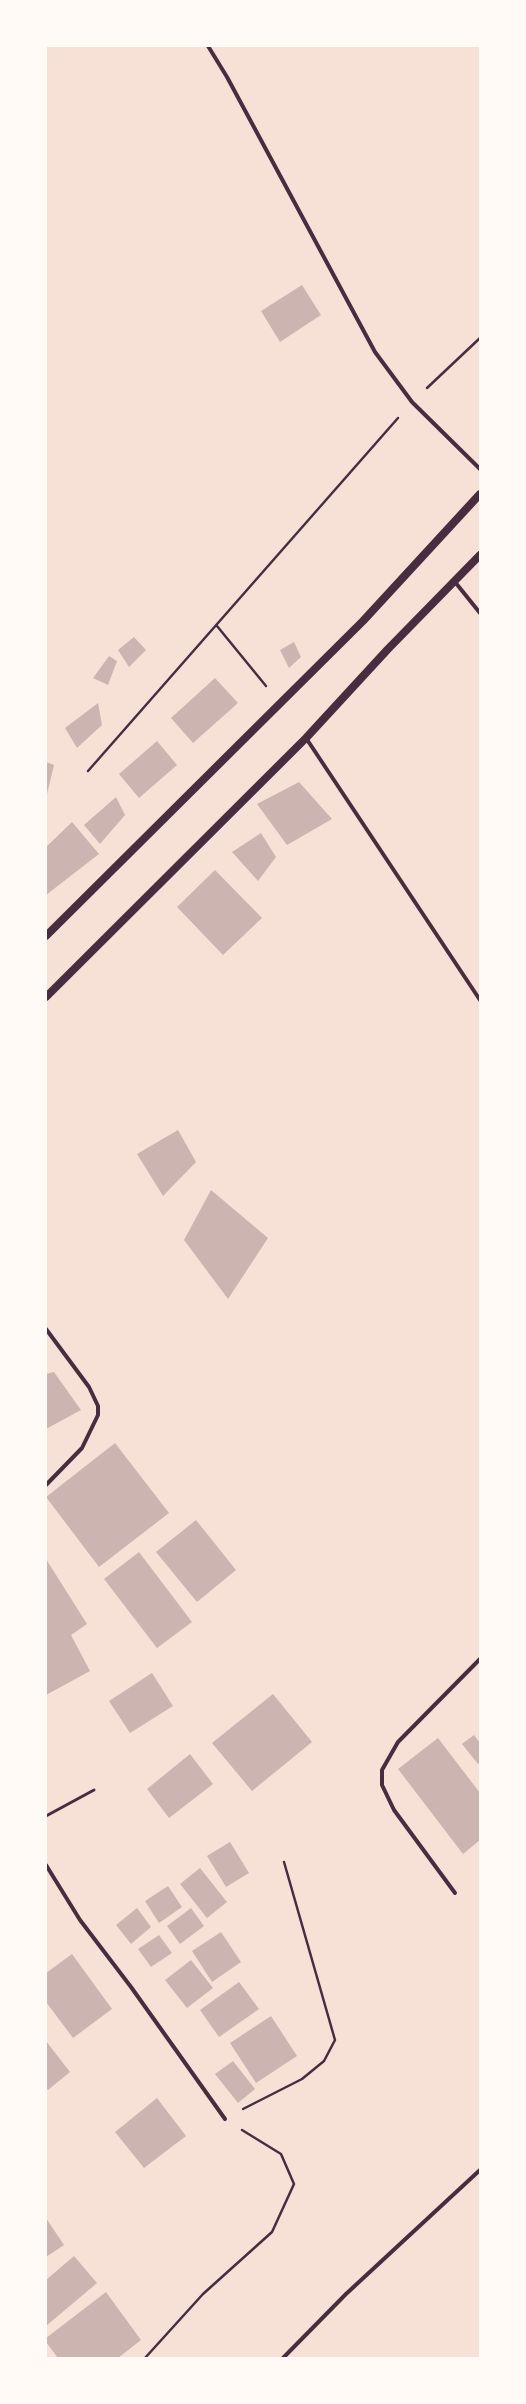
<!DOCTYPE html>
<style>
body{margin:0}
#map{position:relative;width:526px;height:2404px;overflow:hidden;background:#f7e1d7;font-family:Karla,sans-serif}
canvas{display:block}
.frame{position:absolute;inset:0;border:47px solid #fffaf5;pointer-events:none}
</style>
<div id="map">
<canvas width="526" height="2404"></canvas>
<div class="frame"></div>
</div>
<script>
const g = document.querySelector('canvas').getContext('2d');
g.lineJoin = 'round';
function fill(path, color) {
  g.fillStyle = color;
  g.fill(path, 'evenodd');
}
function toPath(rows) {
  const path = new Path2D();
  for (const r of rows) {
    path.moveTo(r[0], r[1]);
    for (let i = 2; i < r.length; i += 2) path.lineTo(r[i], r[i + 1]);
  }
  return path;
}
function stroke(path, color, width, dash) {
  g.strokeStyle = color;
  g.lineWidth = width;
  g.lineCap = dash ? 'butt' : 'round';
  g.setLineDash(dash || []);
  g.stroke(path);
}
fill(toPath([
 [302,285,321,315,280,342,261,311],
 [134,637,146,650,129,667,118,650],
 [294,642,301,657,289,668,280,650],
 [109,656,117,661,108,685,93,678],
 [215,678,238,703,193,743,171,718],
 [98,703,102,725,77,748,65,728],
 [157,741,177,765,139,798,119,774],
 [46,762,54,765,47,794,46,794],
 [299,782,332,819,287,845,257,804],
 [116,797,125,815,100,844,84,825],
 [72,822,99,854,46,895,46,847],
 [261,833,276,857,258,881,232,852],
 [215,870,262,918,223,955,177,907],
 [178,1130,196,1162,163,1196,137,1154],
 [211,1190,268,1238,228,1299,184,1240],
 [54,1372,81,1410,46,1429,46,1374],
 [115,1443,169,1513,99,1567,46,1497],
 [196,1520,236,1570,197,1602,156,1552],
 [139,1552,192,1622,157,1648,104,1579],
 [46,1559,87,1624,71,1635,90,1671,46,1695],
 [152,1673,173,1706,130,1733,109,1701],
 [273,1694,312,1742,252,1791,212,1743],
 [474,1735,480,1743,480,1762,478,1764,462,1744],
 [438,1738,480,1793,480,1840,463,1854,398,1769],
 [190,1754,213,1784,169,1818,147,1789],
 [230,1842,249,1873,226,1887,207,1856],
 [200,1868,227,1902,207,1918,180,1884],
 [168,1886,182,1907,159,1923,145,1901],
 [137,1908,151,1927,131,1944,116,1925],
 [191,1908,204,1926,180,1944,167,1926],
 [221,1932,241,1962,212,1982,192,1951],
 [159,1935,172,1953,151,1967,138,1949],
 [72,1954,112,2009,73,2038,46,2002,46,1973],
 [191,1960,213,1988,187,2008,165,1980],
 [239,1982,259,2009,219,2037,200,2010],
 [271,2016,297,2056,256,2083,230,2043],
 [46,2041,70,2072,48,2090,46,2088],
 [233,2061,255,2089,238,2103,215,2074],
 [157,2098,186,2136,144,2168,115,2132],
 [46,2218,64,2245,46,2257],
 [74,2256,97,2283,46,2326,46,2280],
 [106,2292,141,2340,118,2358,58,2358,46,2342,46,2338]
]), '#ccb4b1');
stroke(toPath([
 [427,388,480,338],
 [217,626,266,686],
 [88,771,398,418],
 [243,2109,302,2079,324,2061,335,2040,284,1862],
 [145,2358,203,2294,272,2232,294,2184,281,2154,242,2130]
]), '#4a2c40', 2.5);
stroke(toPath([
 [46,1816,94,1790]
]), '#4a2c40', 3);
stroke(toPath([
 [208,46,227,77,375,352,412,402,480,469],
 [455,582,480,613],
 [306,738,480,1000],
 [46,1329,89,1387,98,1406,98,1415,82,1448,46,1485],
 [46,1865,80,1920,131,1987,225,2119],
 [455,1893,394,1810,382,1785,382,1770,398,1742,480,1659],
 [283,2358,346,2294,480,2170]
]), '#4a2c40', 4);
stroke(toPath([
 [46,936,363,621,480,494],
 [46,997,306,738,388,649,480,555]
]), '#4a2c40', 8);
</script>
